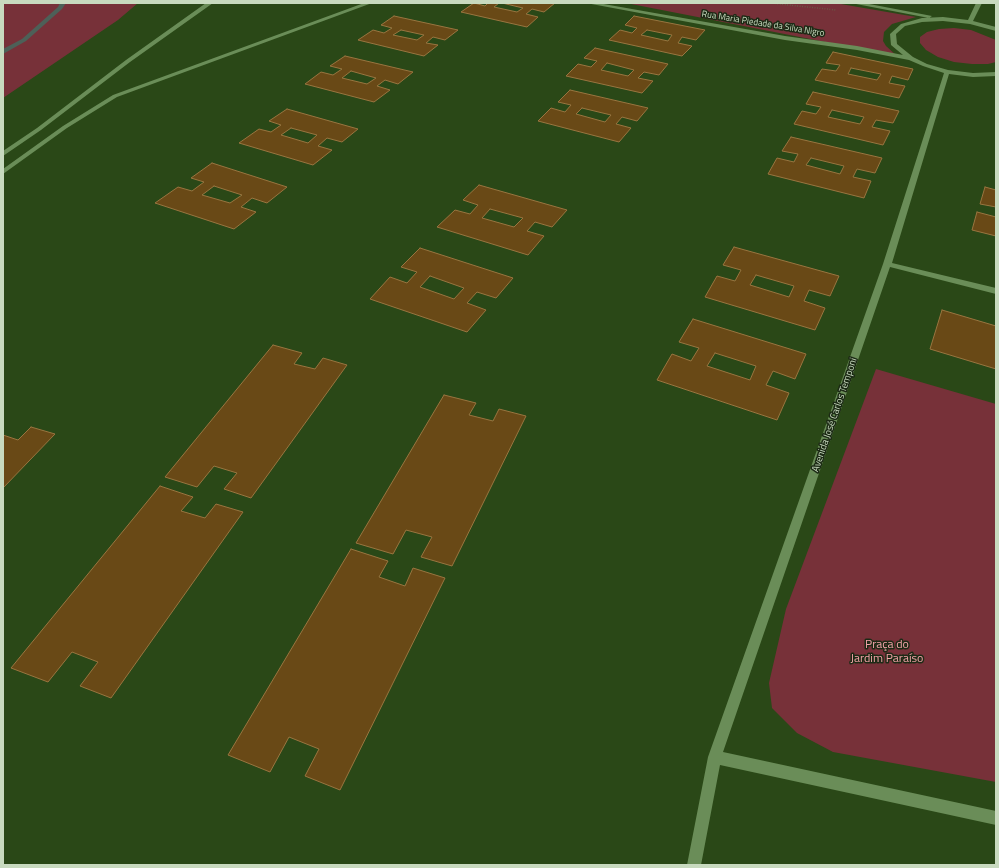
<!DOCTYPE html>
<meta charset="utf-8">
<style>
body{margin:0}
#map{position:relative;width:999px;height:868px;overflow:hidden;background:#2a4817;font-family:"Titillium Web",sans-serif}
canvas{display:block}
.frame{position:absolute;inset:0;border:4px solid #c8dabf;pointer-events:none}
</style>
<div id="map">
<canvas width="999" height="868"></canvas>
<div class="frame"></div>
</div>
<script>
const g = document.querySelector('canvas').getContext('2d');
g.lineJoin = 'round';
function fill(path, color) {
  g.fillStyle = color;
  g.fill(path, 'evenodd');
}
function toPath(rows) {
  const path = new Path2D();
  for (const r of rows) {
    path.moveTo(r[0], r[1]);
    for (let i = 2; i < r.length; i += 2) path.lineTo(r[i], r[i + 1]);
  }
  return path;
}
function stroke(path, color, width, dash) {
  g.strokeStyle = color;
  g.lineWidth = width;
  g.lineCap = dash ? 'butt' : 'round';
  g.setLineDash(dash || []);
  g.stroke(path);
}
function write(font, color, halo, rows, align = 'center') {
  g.font = font + ' "Titillium Web",sans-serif';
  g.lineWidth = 3;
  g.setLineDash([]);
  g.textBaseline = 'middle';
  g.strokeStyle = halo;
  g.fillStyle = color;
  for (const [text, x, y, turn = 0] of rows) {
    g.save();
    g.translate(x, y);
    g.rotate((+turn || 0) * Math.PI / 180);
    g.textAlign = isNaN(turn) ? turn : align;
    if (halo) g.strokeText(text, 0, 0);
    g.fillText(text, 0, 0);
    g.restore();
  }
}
fill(toPath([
 [3,3,138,3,118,20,3,98],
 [626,3,835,3,916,17,892,24,884,32,883,41,886,46,897,56],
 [954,28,971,30,996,40,996,62,988,64,972,64,954,62,938,57,926,50,920,43,920,37,927,32,939,29],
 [876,369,996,404,996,782,833,752,797,733,772,708,769,683,786,609]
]), '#773139');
fill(toPath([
 [60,3,66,3,62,9,26,41,3,54,3,49,22,39,58,7,60,3]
]), '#4d6058');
const building = toPath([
 [474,3,485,6,488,3,499,3,494,7,517,12,523,8,502,3,555,3,544,12,532,9,526,14,538,17,527,27,461,12,474,3],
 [394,16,458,30,445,40,433,37,426,43,438,45,424,56,358,40,373,30,384,33,392,28,381,25,394,16],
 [401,30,424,35,417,40,393,35,401,30],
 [634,16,705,30,696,40,682,37,678,43,692,46,682,56,609,40,620,30,632,33,637,28,625,25,634,16],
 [647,30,672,35,668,41,641,35,647,30],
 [595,48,668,64,659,75,644,72,638,78,653,81,642,93,566,76,578,64,591,67,597,61,584,58,595,48],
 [607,63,634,70,628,76,601,70,607,63],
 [833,52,913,69,908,80,892,76,889,83,905,86,899,98,815,80,822,69,836,71,840,65,826,63,833,52],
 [851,68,881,74,877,80,848,74,851,68],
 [345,56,413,72,398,84,385,80,377,86,390,90,374,102,305,84,321,72,333,75,342,69,330,66,345,56],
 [351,71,376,78,367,84,342,78,351,71],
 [570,90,648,108,637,121,622,117,616,124,631,128,619,142,538,121,551,108,565,112,571,105,558,102,570,90],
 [582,108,611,115,605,122,576,114,582,108],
 [813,92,899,111,893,123,876,120,872,127,890,131,883,145,794,124,802,111,816,114,821,107,806,104,813,92],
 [832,110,864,117,860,124,828,117,832,110],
 [287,109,358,129,342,142,327,138,318,146,332,150,313,165,239,143,259,129,271,132,281,125,269,121,287,109],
 [291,128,317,135,308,143,281,135,291,128],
 [791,137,882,158,875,173,857,169,853,177,871,181,864,198,768,174,777,158,794,162,798,154,782,151,791,137],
 [811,158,844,166,840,174,806,165,811,158],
 [212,163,287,187,267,203,252,198,241,207,256,212,234,229,155,203,178,187,192,191,204,182,191,178,212,163],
 [214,186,242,195,230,203,202,195,214,186],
 [479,185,567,210,552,227,535,222,527,231,544,236,528,255,437,227,455,210,470,214,478,205,463,200,479,185],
 [490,209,523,218,514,227,482,218,490,209],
 [985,187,996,190,996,207,980,204,985,187],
 [977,212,996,217,996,216,996,236,972,230,977,212],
 [734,247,839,276,830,296,809,290,804,301,825,308,815,330,705,297,717,276,735,281,741,270,723,265,734,247],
 [756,275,794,286,789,297,750,285,756,275],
 [420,248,513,278,496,298,477,292,467,303,486,310,467,332,370,299,390,277,407,283,417,272,401,267,420,248],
 [430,276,464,288,454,299,420,287,430,276],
 [942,310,996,326,996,369,930,349,942,310],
 [693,319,806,354,795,379,773,371,766,385,789,393,777,420,657,380,672,354,691,361,699,348,679,342,693,319],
 [715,353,756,366,750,380,707,366,715,353],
 [273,345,302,353,294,364,315,369,323,358,347,365,251,498,224,489,237,473,214,466,197,487,165,477,273,345],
 [444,395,476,403,469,415,493,421,499,409,526,416,452,566,421,557,432,537,406,530,393,554,356,543,444,395],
 [31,427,55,434,3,488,3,435,18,440,31,427],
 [160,486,193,497,181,511,205,518,216,504,243,512,111,698,80,686,98,662,72,652,48,682,11,668,160,486],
 [351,549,388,561,379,577,405,586,413,568,445,578,340,790,305,776,319,749,289,737,270,772,228,755,351,549]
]);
fill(building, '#694916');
stroke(building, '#997540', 1);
stroke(toPath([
 [770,3,836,10]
]), '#5f794f', 1.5, [0.5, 2]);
fill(toPath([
 [206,3,213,3,130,62,41,130,3,156,3,151,37,128,126,60,206,3],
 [364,3,372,3,117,97,67,128,3,174,3,169,63,126,113,95,364,3],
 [586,3,598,3,785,36,857,46,903,55,891,45,890,34,901,24,922,18,943,17,968,20,976,3,982,3,973,21,996,27,996,31,970,24,943,21,922,22,905,26,896,34,897,44,913,57,927,64,948,70,973,73,996,72,996,76,973,77,949,74,892,263,996,288,996,294,890,267,723,752,996,811,996,825,720,765,701,865,687,865,708,757,883,264,944,73,923,66,909,60,857,50,785,40,586,3],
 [851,3,864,3,932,16,929,18,851,3]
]), '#6a8d58');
write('9px', '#c8dabf', '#1c2a15', [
 ["Rua Maria Piedade da Silva Nigro",763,24,9]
]);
write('10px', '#c8dabf', '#1c2a15', [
 ["Avenida José Carlos Temponi",835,415,-71]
]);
write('12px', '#f6a4aa', '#1c2a15', [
 ["Praça do",887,645],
 ["Jardim Paraíso",887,659]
]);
</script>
